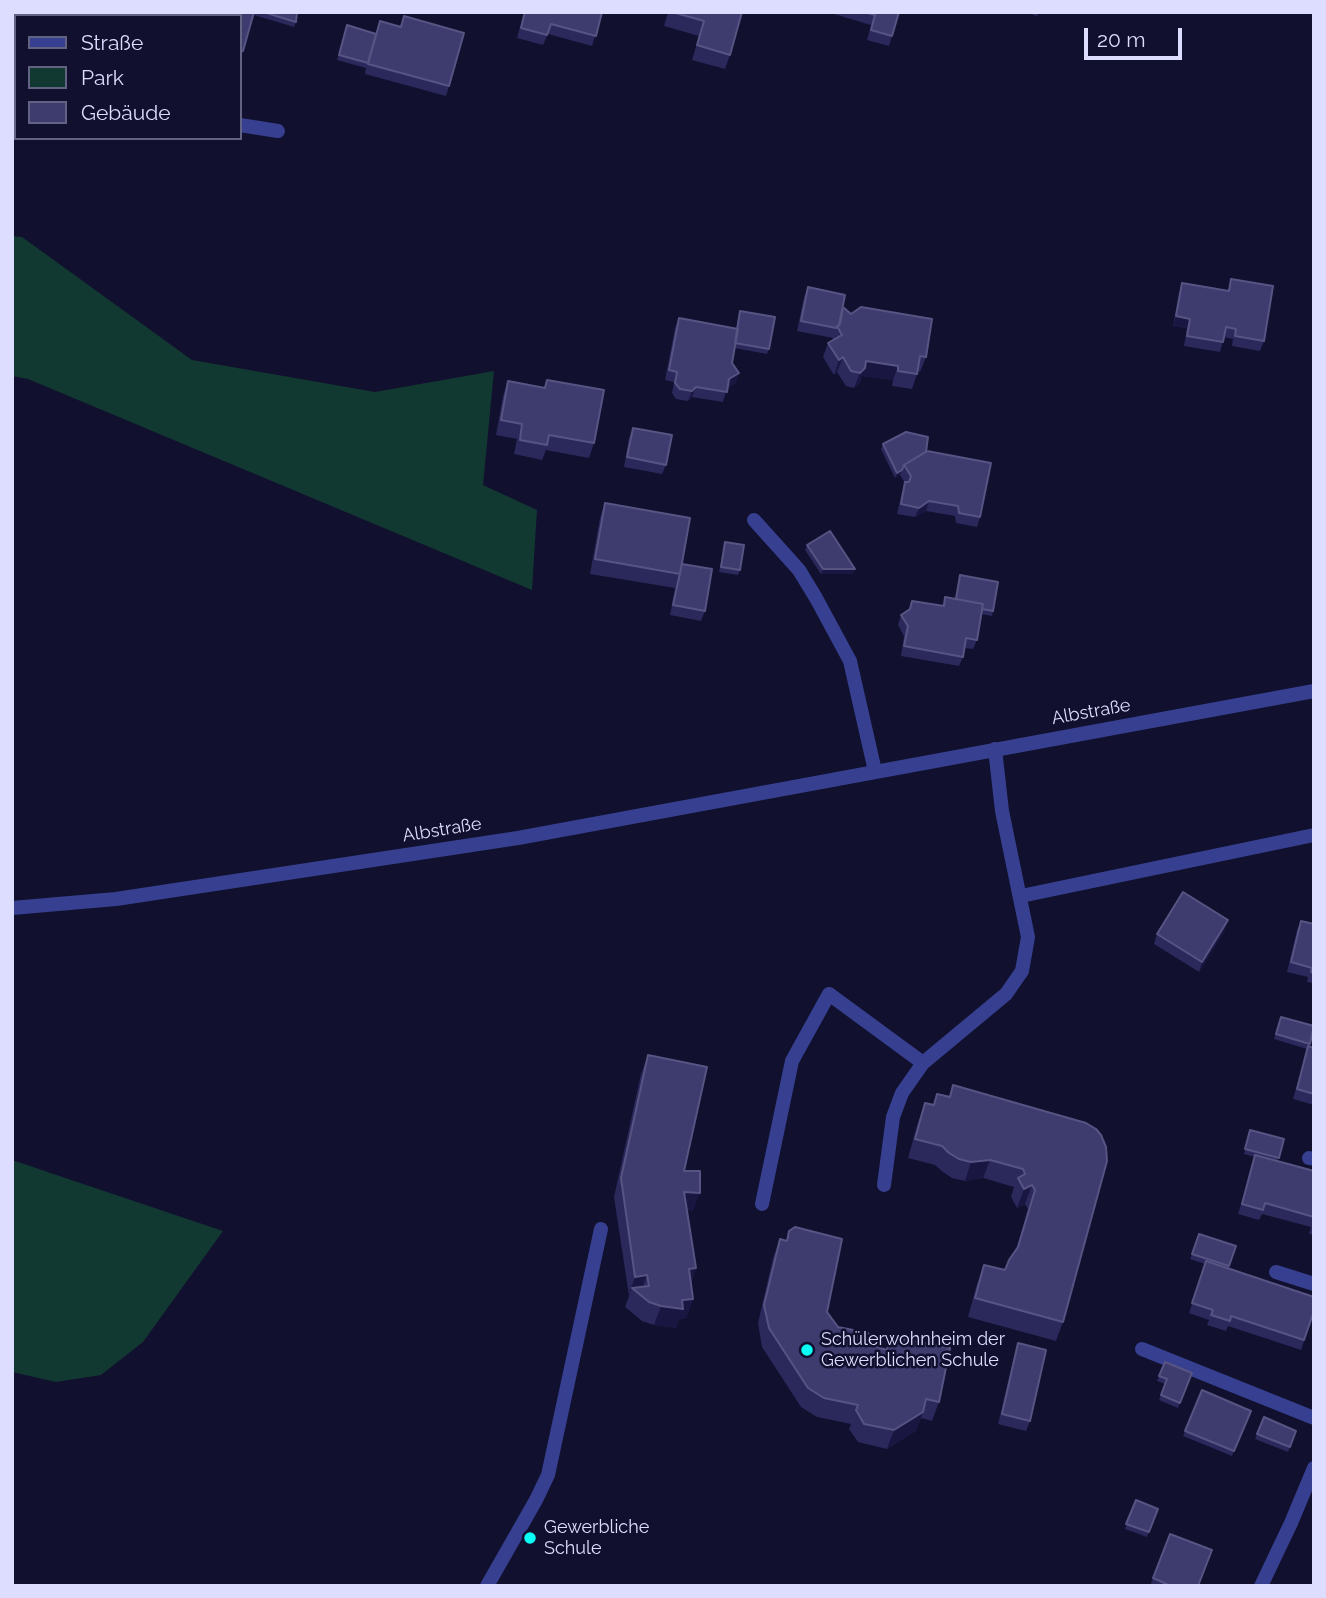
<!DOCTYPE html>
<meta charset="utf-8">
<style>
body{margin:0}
#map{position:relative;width:1326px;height:1598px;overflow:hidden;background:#11102e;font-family:Raleway,sans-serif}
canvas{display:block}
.frame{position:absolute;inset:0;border:14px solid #dcddff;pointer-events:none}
.legend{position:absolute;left:14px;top:14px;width:228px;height:126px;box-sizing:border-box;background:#11102e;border:2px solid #626282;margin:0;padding:9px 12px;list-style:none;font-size:21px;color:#dcddff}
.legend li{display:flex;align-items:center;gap:14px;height:35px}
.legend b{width:35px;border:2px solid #626282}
.scale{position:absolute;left:1084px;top:28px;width:98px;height:32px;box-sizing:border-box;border:4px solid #dcddff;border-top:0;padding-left:9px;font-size:21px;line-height:24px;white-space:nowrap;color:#dcddff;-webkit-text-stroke:5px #11102e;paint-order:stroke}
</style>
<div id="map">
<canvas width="1326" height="1598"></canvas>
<div class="frame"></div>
<ul class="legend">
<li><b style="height:9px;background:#374090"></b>Straße</li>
<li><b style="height:19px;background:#123832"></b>Park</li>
<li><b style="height:19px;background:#3e3b6e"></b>Gebäude</li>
</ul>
<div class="scale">20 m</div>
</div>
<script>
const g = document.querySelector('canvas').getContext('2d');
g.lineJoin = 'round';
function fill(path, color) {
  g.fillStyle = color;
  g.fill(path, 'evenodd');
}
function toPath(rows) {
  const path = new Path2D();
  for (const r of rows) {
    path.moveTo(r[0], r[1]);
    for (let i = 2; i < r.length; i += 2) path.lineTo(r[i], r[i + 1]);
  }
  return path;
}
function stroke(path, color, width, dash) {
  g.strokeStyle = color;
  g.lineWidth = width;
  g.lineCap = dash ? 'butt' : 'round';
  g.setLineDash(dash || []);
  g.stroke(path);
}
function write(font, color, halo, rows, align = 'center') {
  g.font = font + ' Raleway,sans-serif';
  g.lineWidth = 5;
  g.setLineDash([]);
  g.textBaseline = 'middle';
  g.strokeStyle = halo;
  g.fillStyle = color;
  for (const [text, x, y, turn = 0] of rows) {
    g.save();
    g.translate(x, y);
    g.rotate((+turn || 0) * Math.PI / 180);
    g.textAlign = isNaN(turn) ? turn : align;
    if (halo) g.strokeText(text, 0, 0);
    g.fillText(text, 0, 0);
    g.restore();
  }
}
fill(toPath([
 [12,236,22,237,192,360,375,392,494,371,483,485,537,510,532,590,28,379,12,376],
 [12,1160,223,1231,143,1342,101,1375,56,1382,12,1372]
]), '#123832');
stroke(toPath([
 [1021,896,1314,835],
 [1309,1158,1314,1159],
 [884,1185,893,1117,902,1093,923,1063],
 [762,1204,792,1061,829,994,923,1063,1006,994,1022,971,1028,937,1002,811,995,749],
 [1276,1272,1314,1284],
 [1142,1349,1314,1418],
 [487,1586,536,1500,548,1475,601,1229]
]), '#374090', 14);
stroke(toPath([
 [12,52,16,54],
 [240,125,278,131],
 [754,520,799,570,816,598,850,661,875,771],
 [1261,1586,1291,1523,1314,1468]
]), '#374090', 14);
stroke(toPath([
 [12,908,116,899,518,838,1314,691]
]), '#374090', 14);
fill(toPath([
 [72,12,116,12,115,16,83,16],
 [179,12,297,12,296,22,294,27,254,15,240,61,240,16,178,16],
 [524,12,602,12,592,46,548,34,543,45,517,38],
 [668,12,742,12,730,55,725,69,692,60,699,36,664,26],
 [827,12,899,12,889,46,867,40,871,25],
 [1025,12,1039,12,1037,16],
 [404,16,449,86,446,96,365,74,366,68,337,60,347,25,376,34,380,21,400,26],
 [1231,279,1264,341,1260,351,1232,346,1233,339,1224,337,1220,352,1184,346,1187,328,1173,326,1179,293,1182,283,1228,291],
 [808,287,842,310,926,357,920,372,918,371,912,389,892,386,893,380,862,376,860,383,854,388,846,386,837,372,834,375,823,357,828,343,832,340,833,338,797,331,804,297],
 [740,311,769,349,767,354,734,348,732,363,736,383,727,388,723,402,692,397,688,401,676,399,672,393,674,382,665,380,675,328,679,318,736,328],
 [547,380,594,443,589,458,546,450,542,460,514,454,517,439,496,435,503,396,508,381,544,388],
 [633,428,666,465,662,474,624,467,629,438],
 [883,444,926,452,980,517,977,527,956,523,955,516,926,511,915,517,897,514,902,492,905,483,900,475,895,478,881,449],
 [605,503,682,564,705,611,701,621,670,615,675,588,590,574,600,518],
 [725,542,740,570,738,575,719,572],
 [807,545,855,569,853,574,821,574,805,550],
 [960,575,993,611,992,616,981,614,977,640,973,649,964,648,963,657,959,666,901,656,904,636,898,625,901,615,908,611,912,601,942,606,945,597,955,599],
 [1301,921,1314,924,1314,983,1307,982,1308,977,1287,972,1297,930],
 [1225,930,1199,972,1154,944,1157,934],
 [1279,1022,1314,1029,1309,1047,1314,1048,1314,1105,1293,1099,1307,1049,1274,1039],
 [648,1055,684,1171,693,1211,687,1211,696,1268,691,1282,693,1299,686,1318,679,1319,676,1328,654,1325,642,1321,625,1307,629,1296,614,1197,641,1074],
 [953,1085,1086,1123,1063,1322,1056,1341,968,1317,977,1284,984,1265,1005,1270,1016,1250,1028,1209,1025,1204,1017,1208,1011,1197,1014,1187,983,1178,965,1181,952,1178,943,1172,935,1165,908,1158,918,1122,925,1103,933,1105,937,1094,949,1097],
 [1249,1135,1284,1139,1277,1161,1314,1171,1314,1235,1309,1234,1311,1227,1262,1214,1259,1220,1238,1214,1255,1157,1244,1154],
 [789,1231,827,1312,838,1327,877,1347,886,1349,891,1336,939,1402,932,1421,921,1418,916,1431,887,1449,858,1442,849,1429,851,1424,817,1417,801,1407,762,1347,758,1323,773,1258,780,1239,786,1241],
 [1199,1234,1236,1246,1228,1269,1314,1297,1314,1315,1313,1314,1301,1350,1228,1326,1226,1331,1207,1325,1209,1320,1189,1313,1205,1264,1190,1259],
 [1018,1343,1030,1421,1026,1431,998,1424,1015,1353],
 [1165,1362,1192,1373,1178,1408,1159,1400,1165,1384,1157,1381],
 [1202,1390,1251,1411,1232,1456,1183,1436],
 [1264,1417,1296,1431,1288,1452,1255,1439],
 [1136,1500,1158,1509,1147,1537,1125,1529],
 [1170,1534,1198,1586,1150,1586]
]), '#2b285c');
fill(toPath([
 [1176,316,1190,319,1187,328,1173,326],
 [843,357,837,372,834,375,839,360],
 [866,361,898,366,893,380,862,376,860,383,854,388,860,373],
 [739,373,736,383,725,389,729,379],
 [696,387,692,397,688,401,692,391],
 [902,470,900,475,895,478,897,473],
 [929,501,926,511,915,517,919,508],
 [823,569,855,569,853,574,821,574],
 [1228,920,1225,930,1199,972,1202,962],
 [990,1160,983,1178,965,1181,971,1162],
 [1032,1185,1025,1204,1017,1208,1024,1189],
 [684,1192,700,1193,693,1211,677,1211],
 [696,1268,689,1287,689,1269],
 [647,1275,640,1294,632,1288,628,1296,635,1277],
 [693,1299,686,1318,679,1319,676,1328,654,1325,661,1306],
 [923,1412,916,1431,887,1449,894,1430]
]), '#191642');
const building = toPath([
 [91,12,116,12,115,16,95,16,91,14,91,12],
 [180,12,254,12,243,51,240,50,240,16,179,16,180,12],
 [263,12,297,12,296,22,263,12],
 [525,12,602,12,596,36,551,24,547,35,521,28,525,12],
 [672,12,742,12,730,55,697,45,704,21,672,12],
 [864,12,899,12,892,36,871,30,875,15,864,12],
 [404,16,464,33,449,86,368,64,380,21,401,27,404,16],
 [347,25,376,34,368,63,339,55,347,25],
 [1231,279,1273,286,1264,341,1235,336,1236,329,1226,327,1223,342,1187,336,1190,319,1176,316,1182,283,1229,291,1231,279],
 [808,287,845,295,839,325,836,328,801,321,808,287],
 [843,307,851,314,861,307,932,319,926,357,920,356,917,374,898,371,898,366,866,361,865,368,860,373,851,371,843,357,839,360,828,343,842,335,837,326,840,324,843,307],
 [740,311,775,317,769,349,735,343,740,311],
 [679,318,738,329,732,363,739,373,729,379,727,392,696,387,692,391,680,389,675,383,677,372,669,370,679,318],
 [547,380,604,390,594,443,549,435,547,445,520,440,522,424,501,420,508,381,545,388,547,380],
 [633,428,672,435,666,465,627,457,633,428],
 [906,432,928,437,926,452,904,465,902,470,897,473,883,444,906,432],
 [927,451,991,463,980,517,959,513,958,506,929,501,919,508,901,504,905,482,909,482,911,476,904,465,927,451],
 [605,503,690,518,680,574,595,559,605,503],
 [830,531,855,569,823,569,807,545,830,531],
 [725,542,744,545,740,570,721,567,725,542],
 [682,564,712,569,705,611,673,605,682,564],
 [960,575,998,582,993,611,982,609,983,604,956,599,960,575],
 [945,597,983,604,977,640,966,638,963,657,904,646,908,626,901,615,910,609,912,601,944,606,945,597],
 [1183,892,1228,920,1202,962,1157,934,1183,892],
 [1301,921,1314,924,1314,973,1311,972,1312,968,1291,962,1301,921],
 [1281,1017,1314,1026,1310,1044,1276,1034,1281,1017],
 [1308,1046,1314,1048,1314,1094,1297,1089,1308,1046],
 [648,1055,707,1067,684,1171,700,1171,700,1193,684,1192,696,1268,689,1269,693,1299,682,1300,683,1309,661,1306,649,1302,632,1288,649,1286,647,1275,635,1277,621,1178,648,1055],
 [953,1085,1086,1123,1096,1129,1101,1135,1106,1147,1107,1161,1063,1322,975,1298,984,1265,1005,1270,1009,1260,1018,1247,1035,1190,1032,1185,1024,1189,1018,1178,1025,1174,1023,1169,990,1160,971,1162,959,1159,949,1153,942,1146,915,1139,925,1103,934,1105,937,1094,950,1097,953,1085],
 [1250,1130,1284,1139,1279,1158,1245,1149,1250,1130],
 [1255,1155,1314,1171,1314,1217,1265,1203,1263,1210,1242,1204,1255,1155],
 [795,1227,842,1239,827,1312,838,1327,868,1333,877,1347,887,1350,891,1336,950,1348,939,1402,926,1399,923,1412,894,1430,864,1424,856,1410,858,1405,824,1398,808,1388,769,1328,764,1305,780,1239,787,1241,789,1231,795,1227],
 [1199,1234,1236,1246,1229,1266,1192,1254,1199,1234],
 [1206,1261,1314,1297,1314,1311,1304,1340,1231,1316,1230,1321,1211,1315,1213,1310,1192,1303,1206,1261],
 [1018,1343,1046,1350,1030,1421,1002,1414,1018,1343],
 [1165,1362,1192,1373,1180,1403,1161,1395,1167,1379,1159,1376,1165,1362],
 [1202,1390,1251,1411,1234,1451,1185,1431,1202,1390],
 [1264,1417,1296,1431,1290,1447,1257,1434,1264,1417],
 [1136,1500,1158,1509,1149,1532,1126,1524,1136,1500],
 [1170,1534,1212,1550,1198,1586,1171,1586,1153,1578,1170,1534]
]);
fill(building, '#3e3b6e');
stroke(building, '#575484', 2);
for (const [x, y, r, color] of [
 [807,1350,7,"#08fff5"],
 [530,1538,7,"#08fff5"]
]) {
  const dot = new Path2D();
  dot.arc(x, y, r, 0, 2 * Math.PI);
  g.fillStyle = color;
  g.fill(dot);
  stroke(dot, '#11102e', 2.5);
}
write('18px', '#dcddff', '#11102e', [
 ["Albstraße",1091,712,-10],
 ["Albstraße",442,830,-9]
]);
write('18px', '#dcddff', '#11102e', [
 ["Schülerwohnheim der",821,1340],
 ["Gewerblichen Schule",821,1361],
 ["Gewerbliche",544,1528],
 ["Schule",544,1549]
], 'left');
</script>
